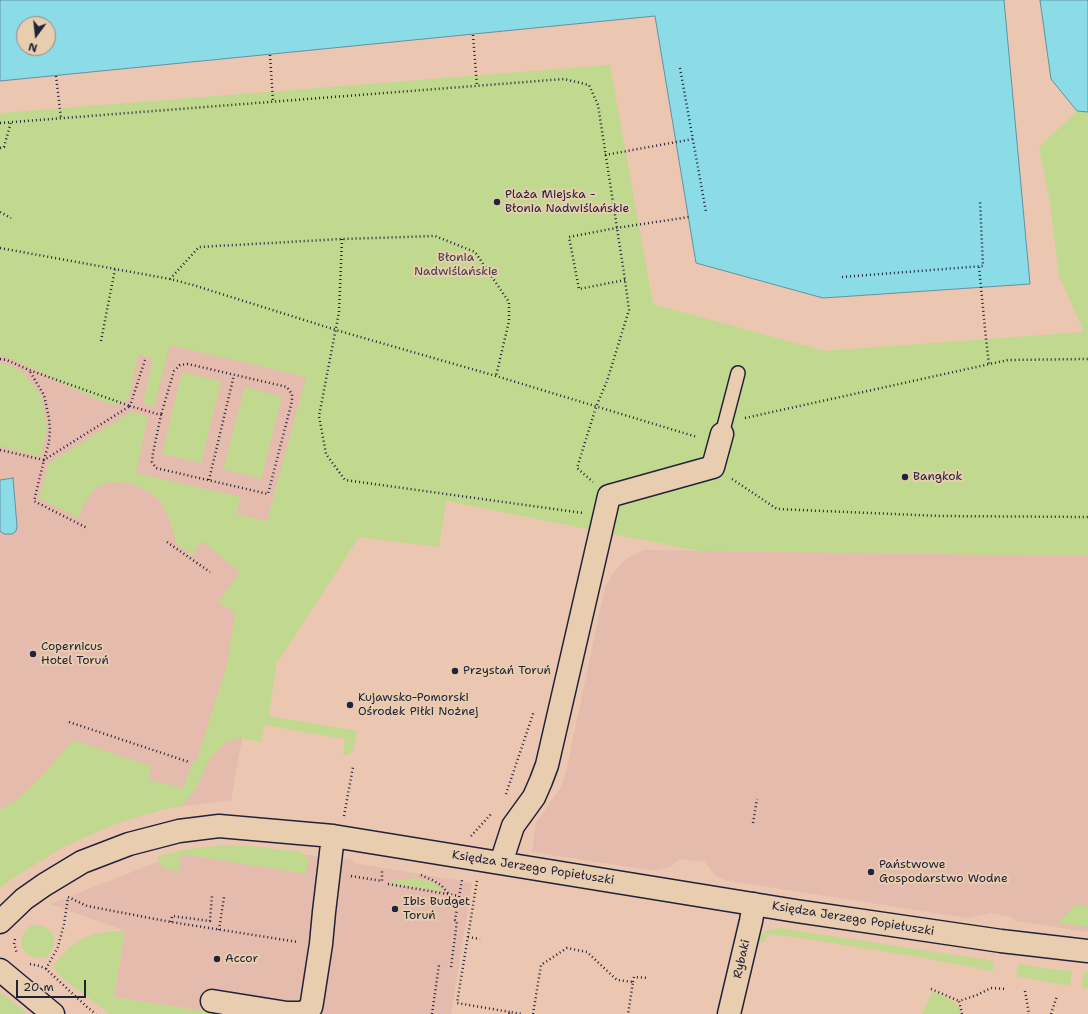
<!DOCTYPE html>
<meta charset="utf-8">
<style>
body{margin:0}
#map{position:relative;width:1088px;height:1014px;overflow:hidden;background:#ebc6b0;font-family:"Shantell Sans",sans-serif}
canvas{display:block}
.north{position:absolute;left:16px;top:16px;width:40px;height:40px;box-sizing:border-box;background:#e8cdaf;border:1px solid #998981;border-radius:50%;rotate:195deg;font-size:11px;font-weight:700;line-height:16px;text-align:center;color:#22223b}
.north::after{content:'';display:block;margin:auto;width:14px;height:18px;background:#22223b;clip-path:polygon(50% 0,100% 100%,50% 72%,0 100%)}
.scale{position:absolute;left:16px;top:980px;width:70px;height:18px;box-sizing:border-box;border:2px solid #22223b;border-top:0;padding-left:5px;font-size:12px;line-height:14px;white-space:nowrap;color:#22223b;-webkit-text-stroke:3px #e8cdaf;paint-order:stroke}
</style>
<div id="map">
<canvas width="1088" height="1014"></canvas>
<div class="north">N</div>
<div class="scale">20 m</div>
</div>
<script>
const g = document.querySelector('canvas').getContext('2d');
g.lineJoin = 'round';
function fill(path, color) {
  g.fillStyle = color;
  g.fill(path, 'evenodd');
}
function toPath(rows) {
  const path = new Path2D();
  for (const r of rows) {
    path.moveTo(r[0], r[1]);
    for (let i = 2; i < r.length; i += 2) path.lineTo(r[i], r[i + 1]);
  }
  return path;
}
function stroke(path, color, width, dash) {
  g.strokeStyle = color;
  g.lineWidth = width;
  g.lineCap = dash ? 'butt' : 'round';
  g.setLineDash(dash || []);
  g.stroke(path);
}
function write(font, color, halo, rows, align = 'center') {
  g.font = font + ' "Shantell Sans",sans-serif';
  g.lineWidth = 4;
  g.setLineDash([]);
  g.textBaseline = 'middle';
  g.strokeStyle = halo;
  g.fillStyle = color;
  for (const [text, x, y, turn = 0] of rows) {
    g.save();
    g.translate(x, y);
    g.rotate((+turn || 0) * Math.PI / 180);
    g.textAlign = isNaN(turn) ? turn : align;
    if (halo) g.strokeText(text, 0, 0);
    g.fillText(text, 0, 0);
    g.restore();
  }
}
fill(toPath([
 [0,305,307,377,231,800,168,808,117,823,61,848,13,878,0,884],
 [644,550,1088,556,1088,932,1015,921,1012,917,991,913,967,918,724,880,715,875,705,862,680,859,670,867,657,870,650,870,532,852,536,823,561,787,567,767,605,587,614,572,627,558],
 [252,850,352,859,354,863,472,883,451,1014,223,1014,114,997,125,931,51,904,180,853]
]), '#e4bbac');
fill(toPath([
 [610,65,653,304,824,351,1084,332,1059,276,1050,203,1039,147,1077,111,1088,112,1088,556,699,551,446,501,439,547,359,537,279,660,277,659,269,716,357,731,353,752,343,756,345,739,264,725,261,742,242,738,226,742,210,758,196,788,182,806,168,808,117,823,61,848,13,878,0,888,0,809,18,799,44,774,73,740,151,766,149,780,183,788,193,761,197,760,227,664,235,612,218,603,240,572,202,541,192,555,176,543,169,518,160,501,149,492,131,483,109,482,96,488,85,502,78,518,39,498,49,463,131,412,148,416,136,473,241,497,236,514,267,521,306,377,170,345,154,407,143,403,153,358,138,355,128,400,115,405,101,401,87,395,36,370,5,356,0,355,0,113],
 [0,362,12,366,24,373,41,396,47,427,41,457,0,446],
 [182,372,221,381,201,463,162,454],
 [245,387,282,397,261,479,223,469],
 [224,845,251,846,300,852,305,855,309,860,306,874,181,854,179,872,165,869,160,864,157,858,159,856,183,850],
 [416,878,432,882,443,890,445,892,389,883,398,880],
 [1076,904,1088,906,1088,927,1058,923],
 [33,925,39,925,46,927,50,931,54,936,54,947,50,953,45,958,38,958,31,956,26,953,23,949,21,944,22,938,24,932,28,928],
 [779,928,994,961,993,971,913,956,808,939,771,934,768,935,764,942,759,941,760,938,765,931],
 [114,931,125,931,114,997,222,1014,110,1014,66,981,54,969,55,964,59,958,70,947,83,938,99,933],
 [1018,964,1041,968,1072,971,1070,986,1016,976],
 [1084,972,1088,972,1088,989,1082,988],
 [933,991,951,1000,956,1004,960,1010,960,1014,922,1014],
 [0,993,8,998,27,1014,0,1014]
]), '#c0d98f');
const water = toPath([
 [0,0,1004,0,1030,284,823,298,696,263,655,16,0,81,0,0],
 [24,24,48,24,48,48,24,48,24,24],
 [1040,0,1088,0,1088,112,1077,111,1051,79,1040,0],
 [13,478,17,526,16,531,12,534,4,534,0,531,0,480,13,478]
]);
fill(water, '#8bdce6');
stroke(water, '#6192a2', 1);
const service = toPath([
 [722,434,738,373]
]);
const minor = toPath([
 [501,863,513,826,534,797,541,781,547,765,609,496,713,467,722,434],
 [0,922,24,899,44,885,82,862,129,844,179,831,219,826,333,836,796,911,1001,941,1088,951],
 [0,970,53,1014],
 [212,1001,287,1013,301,1013,308,1010,311,1007,312,1002,321,944,324,912,333,836],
 [729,1014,751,921,754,904]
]);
stroke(service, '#22223b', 16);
stroke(minor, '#22223b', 25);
stroke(toPath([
 [473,35,477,86],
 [270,55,273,101],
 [680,68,706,212],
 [56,76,61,118],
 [0,123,564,79,589,85,598,105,625,280,629,310,607,381,596,407,577,468,593,482],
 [0,148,4,147,11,122],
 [605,155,693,139],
 [0,212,11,218],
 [342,239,339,312,319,416,326,454,345,480,583,513],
 [0,248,170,279,193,285,336,330,496,376,697,437],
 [979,267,986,339,989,364],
 [842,277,983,266,980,201],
 [170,279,199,247,342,239,435,236,475,252,509,302,509,321,496,376],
 [625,280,579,289,569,237,616,228,689,217],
 [101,341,115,269],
 [0,359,7,360,29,370,130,406,44,460,49,442,50,430,49,418,44,395,29,370],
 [145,360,130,406,161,415,153,453,152,462,156,468,268,494,292,401,292,394,287,387,188,364,180,365,174,371,161,415],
 [745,418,1008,360,1088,359],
 [0,450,44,460,34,501,87,528],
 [732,479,777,509,940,516,1088,517,1088,516],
 [209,480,234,375],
 [167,542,210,572],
 [69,722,189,762],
 [506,794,534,711],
 [344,816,353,767],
 [753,823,757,799],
 [471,836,492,813],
 [421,875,432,880,441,885,448,893],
 [351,876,382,881,382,870],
 [477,881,457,1003,510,1012],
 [388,884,459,896],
 [68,897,87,906,171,922,298,942],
 [171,922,172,916,210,921,212,895],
 [219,930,224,897],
 [468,937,480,939],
 [15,939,14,944,17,953],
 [30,964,40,966,46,969,87,1007,96,1014],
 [451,967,457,921,455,920,462,880],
 [46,969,58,947,64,924,68,898],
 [633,982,634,977,648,978],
 [931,989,959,1001],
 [1025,991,1029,1014],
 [432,1014,439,965],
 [509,1014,510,1012,522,1014],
 [533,1014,541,965,567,948,587,952,617,980,633,982,628,1014],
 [962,1014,959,1001,977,995,991,988,1007,989],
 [1051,1014,1057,996]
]), '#22223b', 2.5, [1, 3]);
stroke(service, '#e8cdaf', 13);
stroke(minor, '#e8cdaf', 22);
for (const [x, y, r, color] of [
 [497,202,4,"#22223b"],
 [905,477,4,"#22223b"],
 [33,654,4,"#22223b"],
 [455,671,4,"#22223b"],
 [350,705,4,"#22223b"],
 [871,872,4,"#22223b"],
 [395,909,4,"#22223b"],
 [217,959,4,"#22223b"]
]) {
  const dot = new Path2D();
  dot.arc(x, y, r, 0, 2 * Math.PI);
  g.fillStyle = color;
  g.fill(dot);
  stroke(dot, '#e8cdaf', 1.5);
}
write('12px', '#22223b', '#e8cdaf', [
 ["Plaża Miejska -",505,195],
 ["Błonia Nadwiślańskie",505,209],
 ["Bangkok",913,477],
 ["Copernicus",41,647],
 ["Hotel Toruń",41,661],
 ["Przystań Toruń",463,671],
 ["Kujawsko-Pomorski",358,698],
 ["Ośrodek Piłki Nożnej",358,712],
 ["Państwowe",879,865],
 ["Gospodarstwo Wodne",879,879],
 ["Ibis Budget",403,902],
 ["Toruń",403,916],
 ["Accor",225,959]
], 'left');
write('12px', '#3a3d48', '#e8cdaf', [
 ["Błonia",456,258],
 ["Nadwiślańskie",456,272]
]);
write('12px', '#22223b', '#e8cdaf', [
 ["Księdza Jerzego Popiełuszki",533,868,9],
 ["Księdza Jerzego Popiełuszki",853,919,9],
 ["Rybaki",742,959,-77]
]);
</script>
